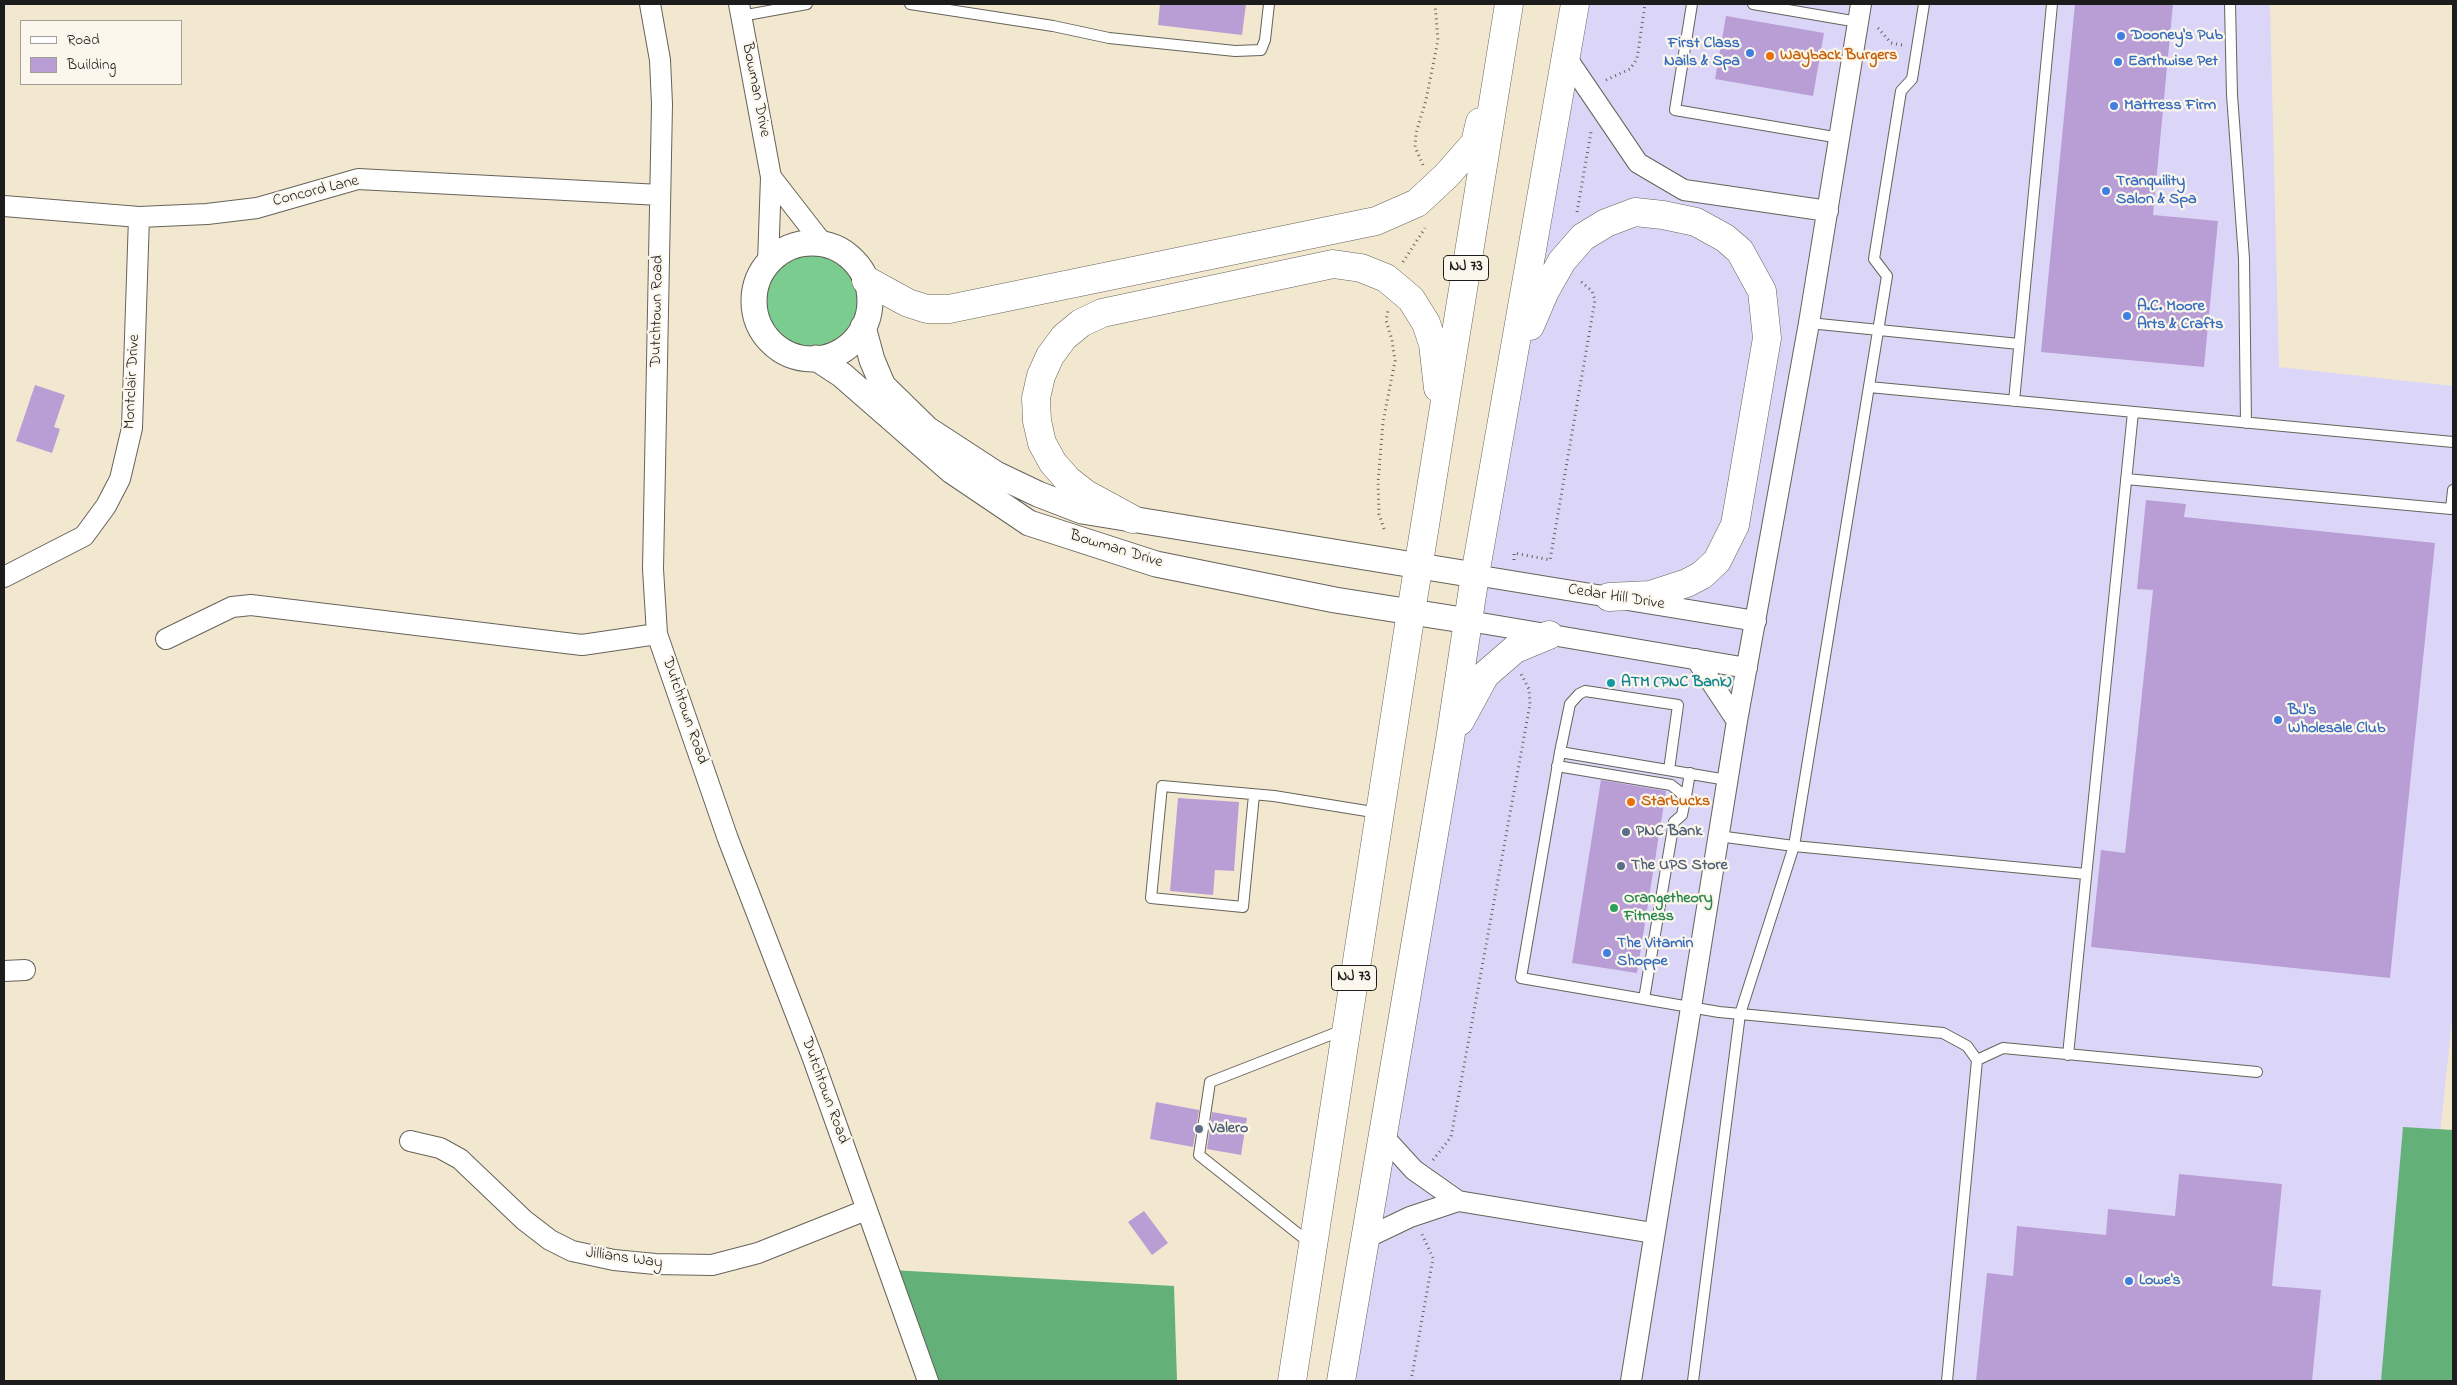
<!DOCTYPE html>
<style>
body{margin:0}
#map{position:relative;width:2457px;height:1385px;overflow:hidden;background:#f2e8cf;font-family:"Indie Flower",sans-serif}
canvas{display:block}
.frame{position:absolute;inset:0;border:5px solid #1c1c1c;pointer-events:none}
.legend{position:absolute;left:20px;top:20px;width:162px;height:65px;box-sizing:border-box;background:#fbf7ec;border:1px solid #a29f99;margin:0;padding:6px 9px;list-style:none;font-size:15px;color:#1c1c1c}
.legend li{display:flex;align-items:center;gap:10px;height:25px}
.legend b{width:25px;border:1px solid #a29f99}
</style>
<div id="map">
<canvas width="2457" height="1385"></canvas>
<div class="frame"></div>
<ul class="legend">
<li><b style="height:6px;background:#fff"></b>Road</li>
<li><b style="height:14px;background:#b99dd5"></b>Building</li>
</ul>
</div>
<script>
const g = document.querySelector('canvas').getContext('2d');
g.lineJoin = 'round';
function fill(path, color) {
  g.fillStyle = color;
  g.fill(path, 'evenodd');
}
function toPath(rows) {
  const path = new Path2D();
  for (const r of rows) {
    if (r.length === 3) {
      path.moveTo(r[0] + r[2], r[1]);
      path.arc(r[0], r[1], r[2], 0, 2 * Math.PI);
      continue;
    }
    path.moveTo(r[0], r[1]);
    for (let i = 2; i < r.length; i += 2) path.lineTo(r[i], r[i + 1]);
  }
  return path;
}
function stroke(path, color, width, dash) {
  g.strokeStyle = color;
  g.lineWidth = width;
  g.lineCap = dash ? 'butt' : 'round';
  g.setLineDash(dash || []);
  g.stroke(path);
}
function write(font, color, halo, rows, align = 'center') {
  g.font = font + ' "Indie Flower",sans-serif';
  g.lineWidth = 4.5;
  g.setLineDash([]);
  g.textBaseline = 'middle';
  g.strokeStyle = halo;
  g.fillStyle = color;
  for (const [text, x, y, turn = 0] of rows) {
    g.save();
    g.translate(x, y);
    g.rotate((+turn || 0) * Math.PI / 180);
    g.textAlign = isNaN(turn) ? turn : align;
    if (halo) g.strokeText(text, 0, 0);
    g.fillText(text, 0, 0);
    g.restore();
  }
}
fill(toPath([
 [1575,4,2270,4,2279,367,2453,386,2453,1013,2413,1381,1341,1381]
]), '#dbd6f7');
fill(toPath([
 [812,300,58]
]), '#7acd8e');
fill(toPath([
 [2403,1127,2453,1130,2453,1381,2381,1381],
 [892,1270,1174,1286,1177,1381,932,1381]
]), '#63b079');
fill(toPath([
 [1160,4,1246,4,1242,35,1158,25],
 [2075,4,2173,4,2153,215,2218,221,2204,367,2041,352],
 [1726,16,1824,33,1813,96,1715,79],
 [35,385,65,395,54,427,60,429,52,453,16,441],
 [2146,500,2186,504,2184,517,2435,543,2390,978,2091,947,2101,850,2125,853,2153,590,2137,589],
 [1601,780,1666,791,1637,973,1572,963],
 [1178,798,1239,802,1234,871,1215,870,1213,895,1170,891],
 [1156,1102,1199,1110,1193,1147,1150,1139],
 [1212,1112,1247,1118,1241,1155,1207,1149],
 [2179,1174,2282,1184,2272,1286,2321,1290,2312,1381,1976,1381,1987,1273,2013,1276,2017,1226,2106,1235,2108,1209,2175,1216],
 [1144,1211,1168,1243,1152,1255,1128,1222]
]), '#b99dd5');
const service = toPath([
 [910,4,1053,26,1109,38,1235,51,1261,50,1265,40,1269,4],
 [1692,4,1675,110,1840,138],
 [1753,4,1858,22],
 [2230,4,2232,95,2244,258,2246,423],
 [741,16,807,4],
 [1809,323,2019,344],
 [1869,387,2453,442],
 [2014,401,2052,4],
 [2126,479,2451,509,2453,490],
 [1560,752,1570,704,1579,694,1585,691,1678,705,1669,770],
 [1557,766,1671,785,1680,792,1685,800,1682,815,1674,822,1644,999],
 [1727,780,1560,752,1521,978,1719,1012,1943,1033,1967,1046,1977,1060,1947,1381],
 [1254,795,1243,907,1151,898,1162,786,1274,796,1379,813],
 [1685,802,1690,773],
 [1718,836,1794,846,2086,874],
 [2068,1055,2133,412],
 [1977,1060,2003,1048,2257,1072],
 [1311,1244,1199,1155,1210,1082,1343,1030],
 [1693,1381,1740,1014,1794,846,1887,276,1874,259,1901,91,1912,79,1924,4]
]);
const minor = toPath([
 [650,4,660,60,662,104,653,569,657,634,728,839,812,1056,928,1381],
 [739,4,771,177,768,263],
 [1566,57,1638,163,1684,190,1828,211],
 [771,177,823,244],
 [4,206,139,217,207,214,257,208,358,179,660,195],
 [1475,575,1756,621],
 [4,577,84,536,106,506,120,479,132,428,139,217],
 [1469,621,1747,668],
 [166,639,232,607,251,605,582,645,657,634],
 [1696,659,1737,721],
 [4,971,25,970],
 [1382,1135,1414,1170,1458,1201,1653,1233],
 [410,1141,440,1148,460,1159,524,1220,550,1240,572,1251,614,1260,655,1264,712,1265,758,1253,866,1210],
 [1364,1239,1410,1217,1458,1201],
 [1631,1381,1737,721,1809,323,1861,4]
]);
const tertiary = toPath([
 [812,301,58],
 [863,327,872,360,883,386,927,429,996,474,1038,494,1082,511,1475,575],
 [816,358,842,375,952,471,1029,523,1156,564,1335,600,1469,621]
]);
const trunk = toPath([
 [866,280,908,303,927,309,949,309,1376,221,1417,203,1447,175,1475,143,1480,122],
 [1530,326,1545,291,1562,261,1583,237,1606,223,1635,212,1663,215,1696,222,1725,238,1740,251,1762,291,1767,338,1735,525,1717,561,1702,575,1687,583,1650,595,1609,597],
 [1132,519,1086,494,1068,480,1053,463,1042,443,1037,421,1036,398,1041,376,1050,356,1064,337,1081,323,1102,313,1333,264,1361,268,1386,278,1411,299,1426,323,1433,344,1438,388],
 [1460,721,1485,675,1515,649,1549,635],
 [1292,1381,1411,612,1509,4],
 [1341,1381,1450,740,1475,575,1575,4]
]);
stroke(service, '#67635b', 12);
stroke(minor, '#67635b', 22);
stroke(tertiary, '#67635b', 27);
stroke(trunk, '#67635b', 29);
stroke(toPath([
 [1878,28,1891,43,1902,45],
 [1606,80,1630,69,1637,59,1645,4],
 [1423,165,1415,147,1416,133,1426,100,1438,40,1435,4],
 [1577,212,1591,132],
 [1403,262,1425,228],
 [1384,529,1379,514,1378,483,1383,422,1395,361,1392,340,1386,320,1388,311],
 [1514,560,1514,553,1550,560,1595,300,1592,291,1579,280],
 [1433,1160,1451,1137,1530,704,1529,689,1521,674],
 [1411,1381,1433,1258,1422,1234]
]), '#67635b', 3, [1, 4]);
stroke(service, '#fff', 10);
stroke(minor, '#fff', 20);
stroke(tertiary, '#fff', 25);
stroke(trunk, '#fff', 28);
for (const [x, y, r, color] of [
 [2121,36,5,"#3f7fe0"],
 [1750,53,5,"#3f7fe0"],
 [1770,56,5,"#e8710a"],
 [2118,62,5,"#3f7fe0"],
 [2114,106,5,"#3f7fe0"],
 [2106,191,5,"#3f7fe0"],
 [2127,316,5,"#3f7fe0"],
 [1611,683,5,"#0f9aa8"],
 [2278,720,5,"#3f7fe0"],
 [1631,802,5,"#e8710a"],
 [1626,832,5,"#5c6f8a"],
 [1621,866,5,"#5c6f8a"],
 [1614,908,5,"#2e9e5b"],
 [1607,953,5,"#3f7fe0"],
 [1199,1129,5,"#5c6f8a"],
 [2129,1281,5,"#3f7fe0"]
]) {
  const dot = new Path2D();
  dot.arc(x, y, r, 0, 2 * Math.PI);
  g.fillStyle = color;
  g.fill(dot);
  stroke(dot, '#fbf7ec', 2);
}
for (const [x, y, w] of [
 [1466,268,45],
 [1354,978,45]
]) {
  const box = new Path2D();
  box.roundRect(x - w / 2, y - 12.5, w, 25, 4);
  g.fillStyle = '#fbf7ec';
  g.fill(box);
  stroke(box, '#1c1c1c', 1);
}
write('bold 15px', '#1c1c1c', null, [
 ["NJ 73",1466,268],
 ["NJ 73",1354,978]
]);
write('bold 16px', '#366cbe', '#fbf7ec', [
 ["Dooney's Pub",2131,36],
 ["First Class",1740,44,"right"],
 ["Nails & Spa",1740,62,"right"],
 ["Earthwise Pet",2128,62],
 ["Mattress Firm",2124,106],
 ["Tranquility",2116,182],
 ["Salon & Spa",2116,200],
 ["A.C. Moore",2137,307],
 ["Arts & Crafts",2137,325],
 ["BJ's",2288,711],
 ["Wholesale Club",2288,729],
 ["The Vitamin",1617,944],
 ["Shoppe",1617,962],
 ["Lowe's",2139,1281]
], 'left');
write('bold 16px', '#c56008', '#fbf7ec', [
 ["Wayback Burgers",1780,56],
 ["Starbucks",1641,802]
], 'left');
write('16px', '#1c1c1c', '#fbf7ec', [
 ["Bowman Drive",755,90,79],
 ["Concord Lane",316,192,-14],
 ["Dutchtown Road",658,311,-89],
 ["Montclair Drive",133,382,-87],
 ["Bowman Drive",1116,550,17],
 ["Cedar Hill Drive",1616,598,9],
 ["Dutchtown Road",684,711,71],
 ["Dutchtown Road",824,1091,70],
 ["Jillians Way",624,1259,8]
]);
write('bold 16px', '#0d838f', '#fbf7ec', [
 ["ATM (PNC Bank)",1621,683]
], 'left');
write('bold 16px', '#4e5e75', '#fbf7ec', [
 ["PNC Bank",1636,832],
 ["The UPS Store",1631,866],
 ["Valero",1209,1129]
], 'left');
write('bold 16px', '#27864d', '#fbf7ec', [
 ["Orangetheory",1624,899],
 ["Fitness",1624,917]
], 'left');
</script>
